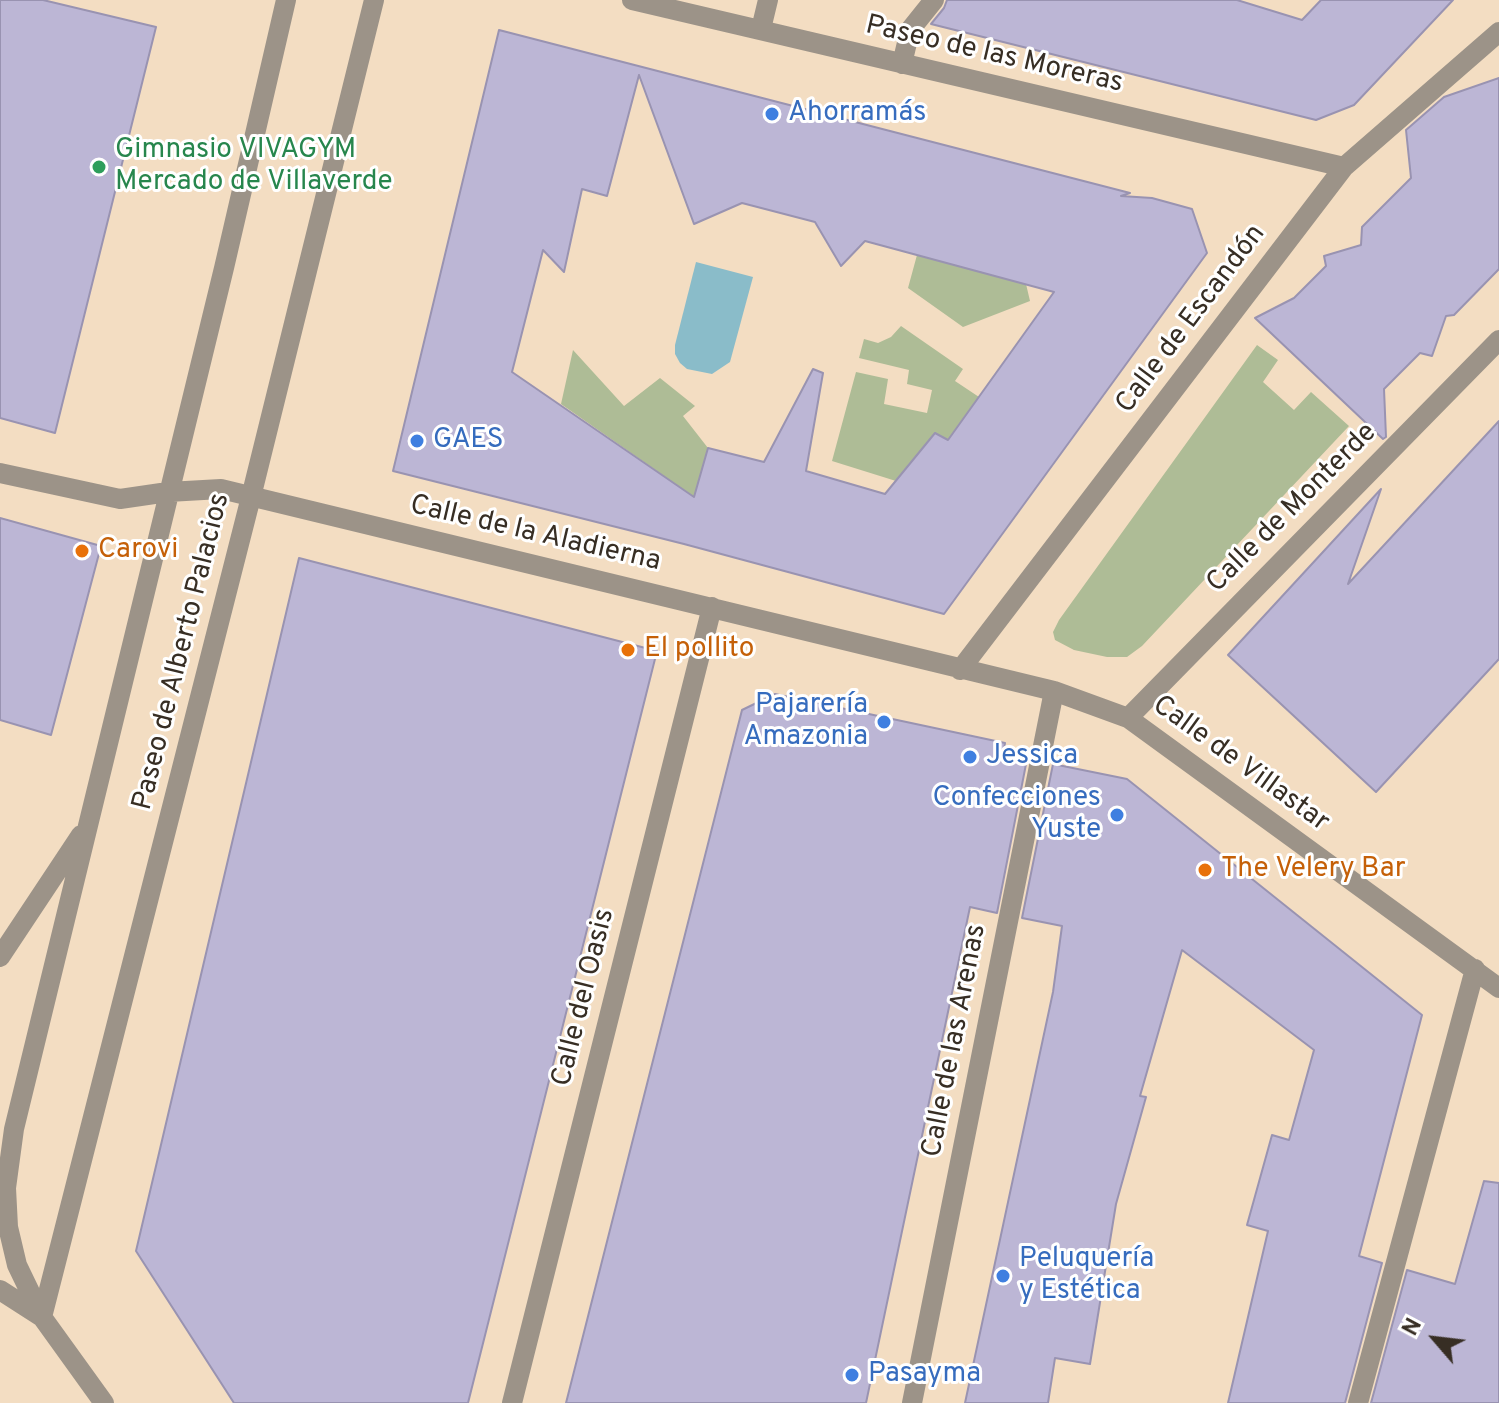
<!DOCTYPE html>
<meta charset="utf-8">
<style>
body{margin:0}
#map{position:relative;width:1499px;height:1403px;overflow:hidden;background:#f3ddc2;font-family:Overpass,sans-serif}
canvas{display:block}
.north{position:absolute;left:1395px;top:1299px;width:80px;height:80px;-webkit-text-stroke:6px #fff;paint-order:stroke;rotate:298deg;font-size:22px;font-weight:700;line-height:32px;text-align:center;color:#372e24}
.north::after{content:'';display:block;margin:auto;width:28px;height:36px;background:#372e24;clip-path:polygon(50% 0,100% 100%,50% 72%,0 100%)}
</style>
<div id="map">
<canvas width="1499" height="1403"></canvas>
<div class="north">N</div>
</div>
<script>
const g = document.querySelector('canvas').getContext('2d');
g.lineJoin = 'round';
function fill(path, color) {
  g.fillStyle = color;
  g.fill(path, 'evenodd');
}
function toPath(rows) {
  const path = new Path2D();
  for (const r of rows) {
    path.moveTo(r[0], r[1]);
    for (let i = 2; i < r.length; i += 2) path.lineTo(r[i], r[i + 1]);
  }
  return path;
}
function stroke(path, color, width, dash) {
  g.strokeStyle = color;
  g.lineWidth = width;
  g.lineCap = dash ? 'butt' : 'round';
  g.setLineDash(dash || []);
  g.stroke(path);
}
function write(font, color, halo, rows, align = 'center') {
  g.font = font + ' Overpass,sans-serif';
  g.lineWidth = 6;
  g.setLineDash([]);
  g.textBaseline = 'middle';
  g.strokeStyle = halo;
  g.fillStyle = color;
  for (const [text, x, y, turn = 0] of rows) {
    g.save();
    g.translate(x, y);
    g.rotate((+turn || 0) * Math.PI / 180);
    g.textAlign = isNaN(turn) ? turn : align;
    if (halo) g.strokeText(text, 0, 0);
    g.fillText(text, 0, 0);
    g.restore();
  }
}
fill(toPath([
 [917,255,1026,284,1030,301,963,327,908,288],
 [901,326,963,369,955,381,979,397,948,440,935,433,896,481,832,461,856,372,888,379,884,404,927,413,932,390,907,384,909,370,859,358,864,339,878,343,891,337],
 [1257,345,1278,360,1263,382,1294,410,1311,392,1349,426,1142,646,1127,657,1107,657,1074,650,1055,640,1053,632,1059,620],
 [573,350,624,406,660,378,695,406,683,416,708,448,694,497,561,404]
]), '#aebc96');
fill(toPath([
 [696,262,753,277,730,362,712,374,687,369,680,363,675,354,675,345]
]), '#8abcc9');
const building = toPath([
 [0,0,43,0,156,27,55,433,0,418,0,0],
 [947,0,1237,0,1302,20,1321,0,1453,0,1354,105,1316,120,931,24,944,8,947,0],
 [499,30,1130,193,1121,196,1152,198,1192,209,1207,253,944,614,684,544,393,471,499,30],
 [639,75,694,224,742,203,815,222,841,266,865,241,1054,292,948,440,935,433,885,494,806,471,823,373,813,369,764,462,708,448,694,497,512,372,543,250,564,272,582,189,607,196,639,75],
 [1499,78,1499,269,1454,315,1446,316,1432,356,1420,353,1384,389,1386,437,1383,439,1255,318,1294,298,1326,266,1324,256,1361,245,1362,227,1411,178,1406,130,1444,97,1499,78],
 [1499,421,1499,659,1376,792,1228,655,1381,489,1348,584,1499,421],
 [0,518,101,546,51,735,0,720,0,518],
 [299,558,657,651,468,1403,234,1403,136,1251,299,558],
 [775,694,1005,743,1003,754,1027,759,997,913,970,907,866,1403,566,1403,742,710,775,694],
 [1053,764,1127,779,1422,1015,1359,1256,1382,1263,1345,1403,1228,1403,1268,1231,1247,1225,1272,1135,1289,1140,1314,1050,1182,950,1140,1096,1146,1097,1116,1204,1090,1364,1055,1358,1048,1403,965,1403,1053,992,1062,926,1022,918,1053,764],
 [1484,1181,1499,1183,1499,1403,1371,1403,1407,1270,1455,1284,1484,1181]
]);
fill(building, '#bcb6d5');
stroke(building, '#9993b1', 2);
stroke(toPath([
 [632,0,1344,167],
 [761,29,768,0],
 [902,64,910,30,934,0],
 [0,473,120,499,168,492,221,489,1054,691,1128,718,1499,988],
 [960,670,1344,167,1499,32],
 [1128,718,1499,340],
 [0,957,81,835],
 [0,1290,42,1317,251,497,374,0],
 [104,1403,42,1317,17,1265,8,1227,6,1188,14,1129,224,268,286,0],
 [512,1403,712,607],
 [912,1403,1054,691],
 [1358,1403,1475,969]
]), '#9c9388', 20);
for (const [x, y, r, color] of [
 [772,114,8,"#3f7fe0"],
 [99,167,8,"#2e9e5b"],
 [417,441,8,"#3f7fe0"],
 [82,551,8,"#e8710a"],
 [628,650,8,"#e8710a"],
 [884,722,8,"#3f7fe0"],
 [970,757,8,"#3f7fe0"],
 [1117,815,8,"#3f7fe0"],
 [1205,870,8,"#e8710a"],
 [1003,1276,8,"#3f7fe0"],
 [852,1375,8,"#3f7fe0"]
]) {
  const dot = new Path2D();
  dot.arc(x, y, r, 0, 2 * Math.PI);
  g.fillStyle = color;
  g.fill(dot);
  stroke(dot, '#fff', 3);
}
write('28px', '#372e24', '#fff', [
 ["Paseo de las Moreras",994,56,13],
 ["Calle de Escandón",1192,320,-53],
 ["Calle de Monterde",1293,509,-45],
 ["Calle de la Aladierna",535,535,13],
 ["Paseo de Alberto Palacios",183,652,-76],
 ["Calle de Villastar",1240,765,36],
 ["Calle del Oasis",585,998,-76],
 ["Calle de las Arenas",956,1041,-79]
]);
write('28px', '#366cbe', '#fff', [
 ["Ahorramás",788,114],
 ["GAES",433,441],
 ["Pajarería",868,706,"right"],
 ["Amazonia",868,738,"right"],
 ["Jessica",986,757],
 ["Confecciones",1101,799,"right"],
 ["Yuste",1101,831,"right"],
 ["Peluquería",1019,1260],
 ["y Estética",1019,1292],
 ["Pasayma",868,1375]
], 'left');
write('28px', '#27864d', '#fff', [
 ["Gimnasio VIVAGYM",115,151],
 ["Mercado de Villaverde",115,183]
], 'left');
write('28px', '#c56008', '#fff', [
 ["Carovi",98,551],
 ["El pollito",644,650],
 ["The Velery Bar",1221,870]
], 'left');
</script>
